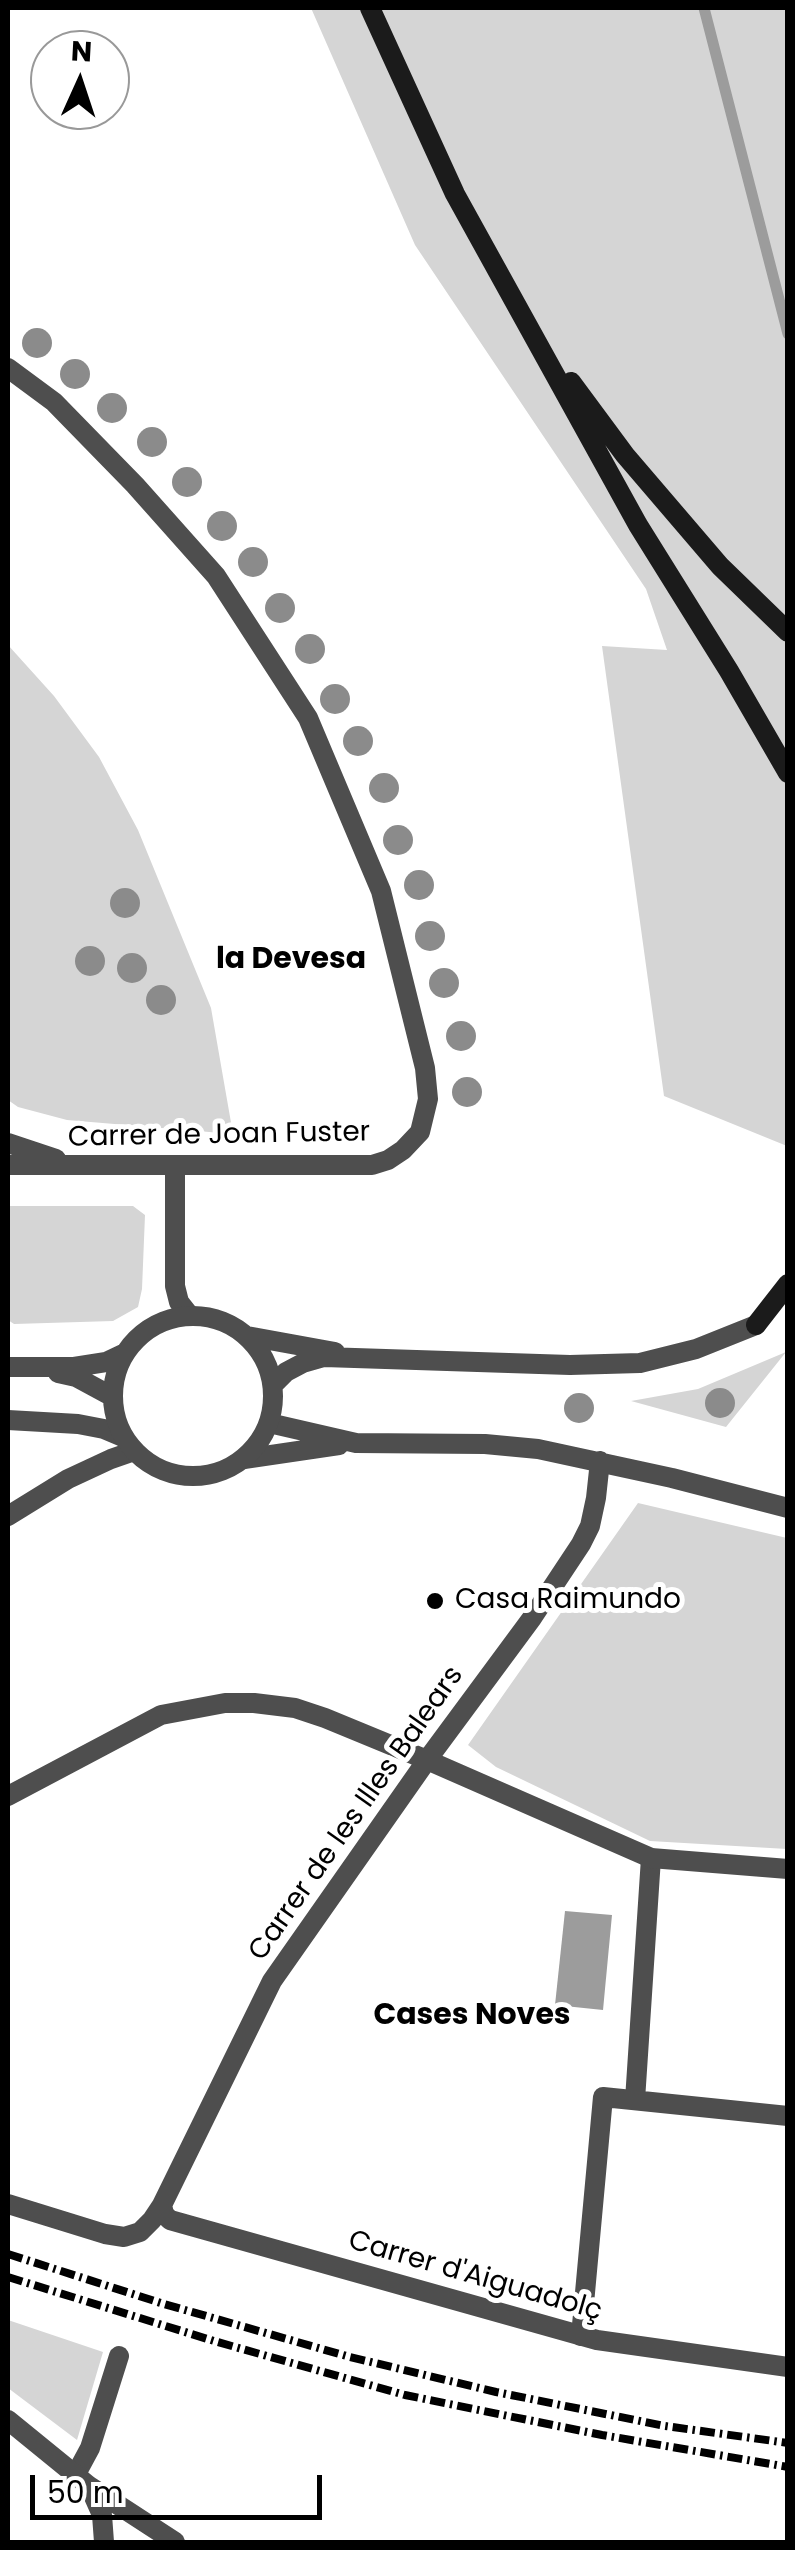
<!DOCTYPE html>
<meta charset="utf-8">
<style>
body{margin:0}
#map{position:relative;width:795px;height:2550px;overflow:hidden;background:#fff;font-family:Poppins,sans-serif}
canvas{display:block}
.frame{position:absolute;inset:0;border:10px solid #000;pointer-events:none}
.north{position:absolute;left:30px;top:30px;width:100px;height:100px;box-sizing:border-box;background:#fff;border:2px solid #999;border-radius:50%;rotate:3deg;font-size:28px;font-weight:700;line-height:40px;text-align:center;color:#000}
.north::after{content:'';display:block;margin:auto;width:35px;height:45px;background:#000;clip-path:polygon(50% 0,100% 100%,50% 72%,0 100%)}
.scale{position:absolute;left:30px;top:2475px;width:292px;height:45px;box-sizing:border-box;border:5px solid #000;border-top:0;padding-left:12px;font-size:30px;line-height:35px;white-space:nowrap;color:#000;-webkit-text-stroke:8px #fff;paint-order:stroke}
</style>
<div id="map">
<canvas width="795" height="2550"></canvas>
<div class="frame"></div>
<div class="north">N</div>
<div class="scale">50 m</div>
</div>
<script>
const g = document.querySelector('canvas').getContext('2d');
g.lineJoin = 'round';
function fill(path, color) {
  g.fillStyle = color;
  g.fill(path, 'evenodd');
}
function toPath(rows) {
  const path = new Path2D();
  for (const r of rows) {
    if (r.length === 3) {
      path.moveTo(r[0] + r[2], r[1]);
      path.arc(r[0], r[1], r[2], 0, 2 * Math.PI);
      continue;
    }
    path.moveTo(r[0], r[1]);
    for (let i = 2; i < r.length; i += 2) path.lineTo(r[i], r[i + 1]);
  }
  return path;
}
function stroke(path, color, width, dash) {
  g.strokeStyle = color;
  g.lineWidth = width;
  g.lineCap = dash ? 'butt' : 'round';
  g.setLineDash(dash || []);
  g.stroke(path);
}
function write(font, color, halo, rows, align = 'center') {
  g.font = font + ' Poppins,sans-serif';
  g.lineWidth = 10;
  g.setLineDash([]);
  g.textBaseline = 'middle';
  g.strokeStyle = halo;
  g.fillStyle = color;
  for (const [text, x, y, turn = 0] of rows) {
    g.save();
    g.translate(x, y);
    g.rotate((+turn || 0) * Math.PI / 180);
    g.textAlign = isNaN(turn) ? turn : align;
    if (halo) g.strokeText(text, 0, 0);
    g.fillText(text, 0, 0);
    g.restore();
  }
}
fill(toPath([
 [311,8,787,8,787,1146,664,1096,602,646,667,650,646,589,415,245],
 [8,645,54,696,99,757,138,830,211,1008,233,1134,67,1120,18,1107,8,1100],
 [8,1206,133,1206,145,1215,142,1289,138,1307,113,1321,14,1324,8,1320],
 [786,1352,726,1427,631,1401,698,1389],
 [638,1503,787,1538,787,1849,650,1841,496,1767,468,1745],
 [8,2320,103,2352,77,2440,8,2388]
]), '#d5d5d5');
fill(toPath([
 [565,1911,612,1915,603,2010,555,2005]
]), '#9c9c9c');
stroke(toPath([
 [704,8,788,334]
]), '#9c9c9c', 11);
stroke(toPath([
 [8,1420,78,1424,104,1429,123,1437],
 [76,2474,90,2448,119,2356]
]), '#4e4e4e', 20);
stroke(toPath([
 [635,2100,651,1858],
 [581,2336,603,2097,788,2116]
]), '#4e4e4e', 20);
stroke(toPath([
 [8,368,54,402,135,485,216,576,308,718,381,891,425,1068,428,1099,420,1132,403,1150,388,1160,372,1165,8,1165],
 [8,1143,56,1159],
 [175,1166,175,1286,179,1302,190,1316],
 [269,1423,356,1443,485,1444,538,1449,672,1478,788,1508],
 [244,1459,339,1445],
 [8,1516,68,1479,111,1459,134,1451],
 [8,1796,161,1715,225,1703,254,1703,295,1708,325,1718,427,1760,651,1858,788,1869],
 [8,2204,105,2234,124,2237,140,2232,152,2220,162,2205,272,1981,427,1760,532,1618,581,1544,590,1526,596,1498,600,1461],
 [162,2205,164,2214,170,2220,597,2340,788,2367]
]), '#4e4e4e', 20);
stroke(toPath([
 [193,1396,80],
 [247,1336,335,1352],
 [8,1367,74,1367,106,1362,125,1353],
 [58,1373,76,1377,113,1397],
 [273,1385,286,1372,303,1363,324,1357,570,1365,640,1363,696,1349,756,1325],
 [8,2420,89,2486,175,2542],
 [90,2488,102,2515,104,2542]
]), '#4e4e4e', 20);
stroke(toPath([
 [370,8,455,194,638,525,729,671,788,773],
 [571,382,625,455,720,566,788,632],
 [756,1325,788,1284]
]), '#1b1b1b', 20);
stroke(toPath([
 [8,2254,164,2304,350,2357,496,2392,665,2426,788,2443],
 [8,2277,214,2341,405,2395,602,2435,788,2467]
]), '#000', 8, [15, 5, 2.5, 5]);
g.fillStyle = '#8b8b8b';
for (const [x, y] of [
 [37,343],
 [75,374],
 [112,408],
 [152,442],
 [187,482],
 [222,526],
 [253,562],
 [280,608],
 [310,649],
 [335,699],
 [358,741],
 [384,788],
 [398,840],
 [419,885],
 [125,903],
 [430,936],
 [90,961],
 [132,968],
 [444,983],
 [161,1000],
 [461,1036],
 [467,1092],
 [720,1403],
 [579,1408]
]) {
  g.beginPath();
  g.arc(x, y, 15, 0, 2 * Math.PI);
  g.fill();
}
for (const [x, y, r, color] of [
 [435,1601,10,"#000"]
]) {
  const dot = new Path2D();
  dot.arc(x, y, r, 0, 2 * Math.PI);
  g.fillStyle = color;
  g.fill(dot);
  stroke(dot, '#fff', 4);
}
write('28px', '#000', '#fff', [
 ["Carrer de Joan Fuster",219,1136,-1],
 ["Carrer de les Illes Balears",357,1814,-55],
 ["Carrer d'Aiguadolç",475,2277,16]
]);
write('28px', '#000', '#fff', [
 ["Casa Raimundo",455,1601]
], 'left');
write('bold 30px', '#000', '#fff', [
 ["la Devesa",291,960],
 ["Cases Noves",472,2016]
]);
</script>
